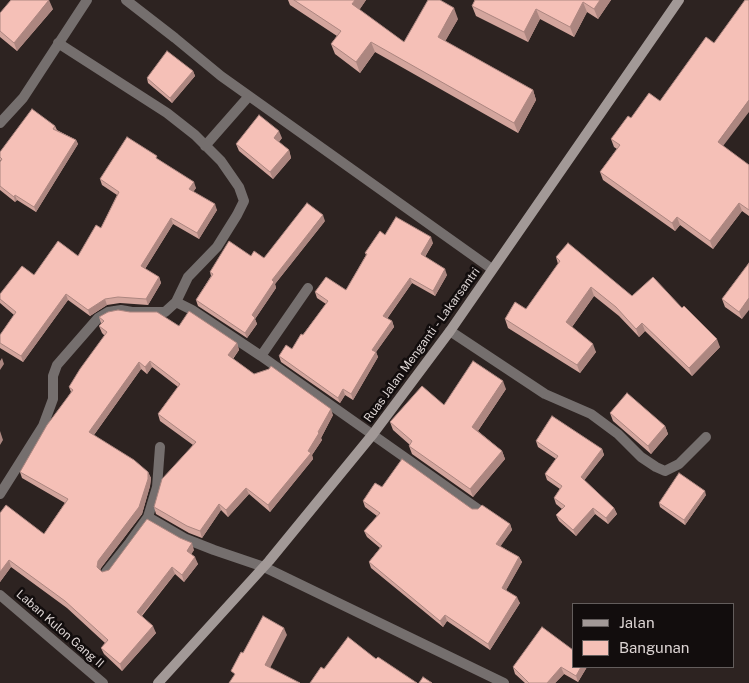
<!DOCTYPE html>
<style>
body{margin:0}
#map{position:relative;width:749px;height:683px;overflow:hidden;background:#2d2321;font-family:"Public Sans",sans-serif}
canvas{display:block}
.legend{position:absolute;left:572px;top:603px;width:162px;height:65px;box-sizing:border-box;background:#120d0d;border:1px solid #635d5c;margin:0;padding:6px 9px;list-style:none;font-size:15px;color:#dcd4d3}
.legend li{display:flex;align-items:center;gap:10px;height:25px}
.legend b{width:25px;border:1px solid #635d5c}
</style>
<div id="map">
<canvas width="749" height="683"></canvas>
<ul class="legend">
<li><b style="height:6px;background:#a29997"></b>Jalan</li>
<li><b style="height:14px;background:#f5c0b7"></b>Bangunan</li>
</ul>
</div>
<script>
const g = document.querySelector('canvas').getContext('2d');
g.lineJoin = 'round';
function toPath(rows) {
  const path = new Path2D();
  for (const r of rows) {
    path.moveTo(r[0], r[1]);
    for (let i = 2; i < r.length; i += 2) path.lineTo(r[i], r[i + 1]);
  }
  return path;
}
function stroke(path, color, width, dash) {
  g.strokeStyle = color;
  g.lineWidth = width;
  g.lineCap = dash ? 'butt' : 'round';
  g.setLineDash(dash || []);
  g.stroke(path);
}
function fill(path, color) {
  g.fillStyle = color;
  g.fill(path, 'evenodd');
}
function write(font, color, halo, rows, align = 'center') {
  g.font = font + ' "Public Sans",sans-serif';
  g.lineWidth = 5;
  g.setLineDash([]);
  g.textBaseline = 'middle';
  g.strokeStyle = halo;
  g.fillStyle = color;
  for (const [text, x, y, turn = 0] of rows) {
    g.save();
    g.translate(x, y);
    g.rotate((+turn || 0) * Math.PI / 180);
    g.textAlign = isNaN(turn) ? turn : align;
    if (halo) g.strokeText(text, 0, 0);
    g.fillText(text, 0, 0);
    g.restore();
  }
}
stroke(toPath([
 [126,0,175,38,221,76,492,269],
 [58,43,167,113,195,135,221,161,239,187,244,201,237,215,217,247,188,277,176,302],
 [0,123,23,98,87,0],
 [205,146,249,96],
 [450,331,545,394,591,414,618,434,641,457,656,467,665,471,679,464,706,437],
 [261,356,308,288],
 [0,494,43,426,53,399,53,376,57,365,98,318,108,312,121,310,132,312,165,312,176,302,192,310,261,356,478,509],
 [148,517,186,539,214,550,264,567,504,683],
 [106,572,130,542,148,517,157,487,160,447],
 [0,595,103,683]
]), '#756f6e', 10);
stroke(toPath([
 [158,683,269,561,373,434,450,331,679,0]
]), '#a29997', 10);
fill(toPath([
 [288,0,366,0,359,10,404,42,458,19,445,41,533,90,536,100,518,133,375,52,360,73,335,54,331,44,337,36,290,5],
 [475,0,611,0,598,19,587,12,574,37,540,19,528,42,476,16,472,6],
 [53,9,17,51,0,37,0,13],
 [193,71,195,76,172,103,148,83,147,78],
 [660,101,749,165,749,216,742,211,713,249,680,225,675,231,603,180,600,172,617,149,614,147,611,139,631,118],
 [55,126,57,130,76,140,78,144,36,212,17,200,15,202,0,190,0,162,1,161,0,160,0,152],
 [282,138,279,142,289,150,291,158,273,179,239,151,236,144],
 [158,159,196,188,193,192,217,210,199,239,173,224,145,269,159,277,161,283,148,305,120,303,107,305,90,316,68,300,23,362,0,348,0,335,14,315,0,303,0,294,34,275,78,256,101,228,117,195,102,185,100,179],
 [325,221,275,284,276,288,255,319,257,324,247,338,198,306,196,300,211,276,210,272,251,256,264,258],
 [385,235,433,243,425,257,447,275,435,296,412,283,387,319,392,321,394,327,376,352,378,357,353,400,345,395,340,403,281,362,279,356,292,349,326,304,317,298,315,292,346,290,366,255,365,253],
 [556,257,632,296,720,347,692,376,645,331,639,337,619,316,594,296,572,327,596,352,580,373,508,328,505,319,526,309,558,264],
 [749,263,742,319,725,307,722,299],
 [99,317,179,326,237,343,239,350,233,359,254,374,333,415,321,438,322,440,312,455,313,459,270,512,249,494,228,517,221,510,202,538,189,533,156,514,154,507,193,445,160,421,158,414,178,387,152,367,147,374,141,369,94,435,148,472,151,478,150,486,142,514,101,568,100,570,102,572,194,550,191,554,198,564,184,582,175,574,142,616,156,633,122,671,104,654,101,648,105,643,67,608,11,567,0,582,0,513,44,534,65,503,22,478,20,472,71,392,69,387,105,336,102,333,99,326,101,323],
 [506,389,478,431,502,451,505,459,473,497,412,454,409,446,410,445,393,430,390,422,444,405],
 [610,413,665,426,668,434,651,454,613,421],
 [536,441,602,449,604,455,584,480,614,508,617,514,608,524,595,514,576,536,559,521,556,515,562,509,556,504,554,498,560,489,547,480,545,474,556,459,538,447],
 [382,487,472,509,510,524,512,530,500,546,519,557,522,562,506,590,520,603,490,650,447,621,443,627,371,568,369,562,380,548,367,537,364,531,377,516,365,507,363,501],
 [706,495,685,525,660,507,659,503],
 [513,667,587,667,578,682,564,674,555,683,525,683,515,674]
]), '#d3a59d');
fill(toPath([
 [49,0,53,9,17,51,14,43],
 [355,0,366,0,356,15,352,4],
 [600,0,611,0,598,19,594,9],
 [583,2,587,12,574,37,570,27],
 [454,8,458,19,442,47,438,37],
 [536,9,540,19,528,42,524,32],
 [371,42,375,52,360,73,356,62],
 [193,71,195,76,172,103,170,98],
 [533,90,536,100,518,133,514,123],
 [749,100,749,112,720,150,718,142],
 [279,131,282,138,276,145,274,138],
 [76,140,78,144,36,212,34,207],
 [289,150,291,158,273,179,270,172],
 [194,182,196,188,191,195,189,189],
 [15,195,17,200,15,202,14,197],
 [739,203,742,211,713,249,710,241],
 [215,204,217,210,199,239,197,233],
 [323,215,325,221,275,284,276,288,255,319,257,324,247,338,245,333,252,315,272,280],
 [677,217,680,225,675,231,672,223],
 [171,218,173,224,143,272,141,266],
 [431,237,433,243,423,260,421,254],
 [445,269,447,275,435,296,433,291],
 [159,277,161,283,148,305,146,299],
 [410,278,412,283,385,321,383,316],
 [591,287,594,296,569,331,566,322],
 [66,294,68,300,23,362,21,356],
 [749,298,749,310,742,319,739,312],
 [105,299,107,305,90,316,88,310],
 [392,321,394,327,376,352,378,357,353,400,351,394,372,350],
 [642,323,645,331,639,337,636,329],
 [717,339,720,347,692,376,689,368],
 [237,343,239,350,230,362,228,355],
 [593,344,596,352,580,373,577,365],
 [2,358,4,364,0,370,0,361],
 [150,361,152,367,147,374,145,367],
 [139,362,141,369,91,439,89,432],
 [503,381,506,389,475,435,472,427],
 [343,389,345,395,340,403,338,398],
 [331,409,333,415,321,438,322,440,312,455,313,459,270,512,268,505,308,451],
 [665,426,668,434,651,454,648,446],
 [0,431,3,440,0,445],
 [602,449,604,455,583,482,581,477],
 [502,451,505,459,473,497,470,489],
 [148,472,151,478,150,486,142,514,101,568,99,574,97,567,98,561],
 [246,488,249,494,228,517,226,510],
 [705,491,706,495,685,525,684,520],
 [219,504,221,510,202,538,200,531],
 [593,508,595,514,576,536,573,530],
 [614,508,617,514,608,524,606,518],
 [510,524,512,530,498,550,496,544],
 [192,543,194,550,189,558,187,551],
 [195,557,198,564,184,582,182,575],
 [519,557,522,562,504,594,502,588],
 [9,560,11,567,0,582,0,572],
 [172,567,175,574,139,618,137,612],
 [517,597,520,603,490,650,488,644],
 [445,615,447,621,443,627,440,621],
 [153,626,156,633,122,671,120,664],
 [284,628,287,635,268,672,265,665],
 [561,667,564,674,555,683,547,683],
 [581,667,587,667,578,682,576,676]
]), '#ac8680');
const building = toPath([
 [11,0,49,0,14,43,0,31,0,13,11,0],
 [294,0,355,0,352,4,404,42,428,0,440,0,454,8,438,37,533,90,514,123,371,42,356,62,331,44,341,31,294,0],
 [475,0,600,0,594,9,583,2,570,27,536,9,524,32,472,6,475,0],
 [745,0,749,0,749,100,718,142,749,165,749,210,739,203,710,241,677,217,672,223,600,172,620,145,611,139,628,116,631,118,649,93,660,101,706,37,714,43,745,0],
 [167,51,193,71,170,98,147,78,167,51],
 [32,109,55,126,53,129,76,140,34,207,15,195,14,197,0,186,0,162,2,159,0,157,0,152,32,109],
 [259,115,279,131,274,138,289,150,270,172,236,144,259,115],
 [127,137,157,156,156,158,194,182,189,189,215,204,197,233,171,218,141,266,159,277,146,299,118,297,105,299,88,310,66,294,21,356,0,343,0,335,16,312,0,299,0,294,22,266,34,275,58,241,78,256,96,225,101,228,119,192,100,179,127,137],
 [307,203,323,215,272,280,274,282,252,315,255,318,245,333,196,300,213,274,210,272,229,241,251,256,254,251,264,258,307,203],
 [396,217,431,237,421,254,445,269,433,291,410,278,383,316,392,321,372,350,376,352,351,394,343,389,338,398,279,356,286,345,292,349,301,334,303,335,328,301,315,292,326,277,346,290,367,254,365,253,380,231,385,235,396,217],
 [568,243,632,296,653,277,682,308,684,306,717,339,689,368,642,323,636,329,616,307,591,287,566,322,593,344,577,365,505,319,515,302,526,309,560,261,556,257,568,243],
 [749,263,749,298,739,312,722,299,749,263],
 [118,310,130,312,157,312,179,326,189,311,237,343,228,355,254,374,269,369,271,366,331,409,318,432,319,433,308,451,311,453,268,505,246,488,226,510,219,504,200,531,187,526,154,507,162,479,196,442,158,414,180,384,150,361,145,367,139,362,89,432,134,460,148,472,148,479,139,507,98,561,97,567,102,572,109,570,147,519,180,538,192,543,187,551,195,557,182,575,172,567,137,612,153,626,120,664,101,648,108,640,65,601,9,560,0,572,0,513,6,505,44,534,68,499,20,472,47,425,73,390,69,387,80,369,107,332,99,326,104,321,99,317,108,312,118,310],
 [473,361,503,381,472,427,502,451,470,489,409,446,412,441,390,422,422,386,444,405,473,361],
 [627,393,665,426,648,446,610,413,627,393],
 [552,416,602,449,581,477,614,508,606,518,593,508,573,530,556,515,565,506,554,498,562,486,545,474,558,456,536,441,552,416],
 [402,459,472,509,478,509,482,505,510,524,496,544,519,557,502,588,517,597,488,644,445,615,440,621,369,562,382,546,364,531,380,513,363,501,375,483,382,487,402,459],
 [679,473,705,491,684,520,659,503,679,473],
 [263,616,284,628,265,665,300,683,229,683,235,674,231,671,241,652,243,653,263,616],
 [542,627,573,650,573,667,581,667,576,676,561,667,547,683,529,683,513,667,542,627],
 [348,637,376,659,378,657,417,683,310,683,321,667,324,669,348,637],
 [423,677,432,683,419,683,423,677]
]);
fill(building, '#f5c0b7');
stroke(building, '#ac8680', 1);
write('12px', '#dcd4d3', '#120d0d', [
 ["Ruas Jalan Menganti - Lakarsantri",422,345,-54],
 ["Laban Kulon Gang II",60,629,41]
]);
</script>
